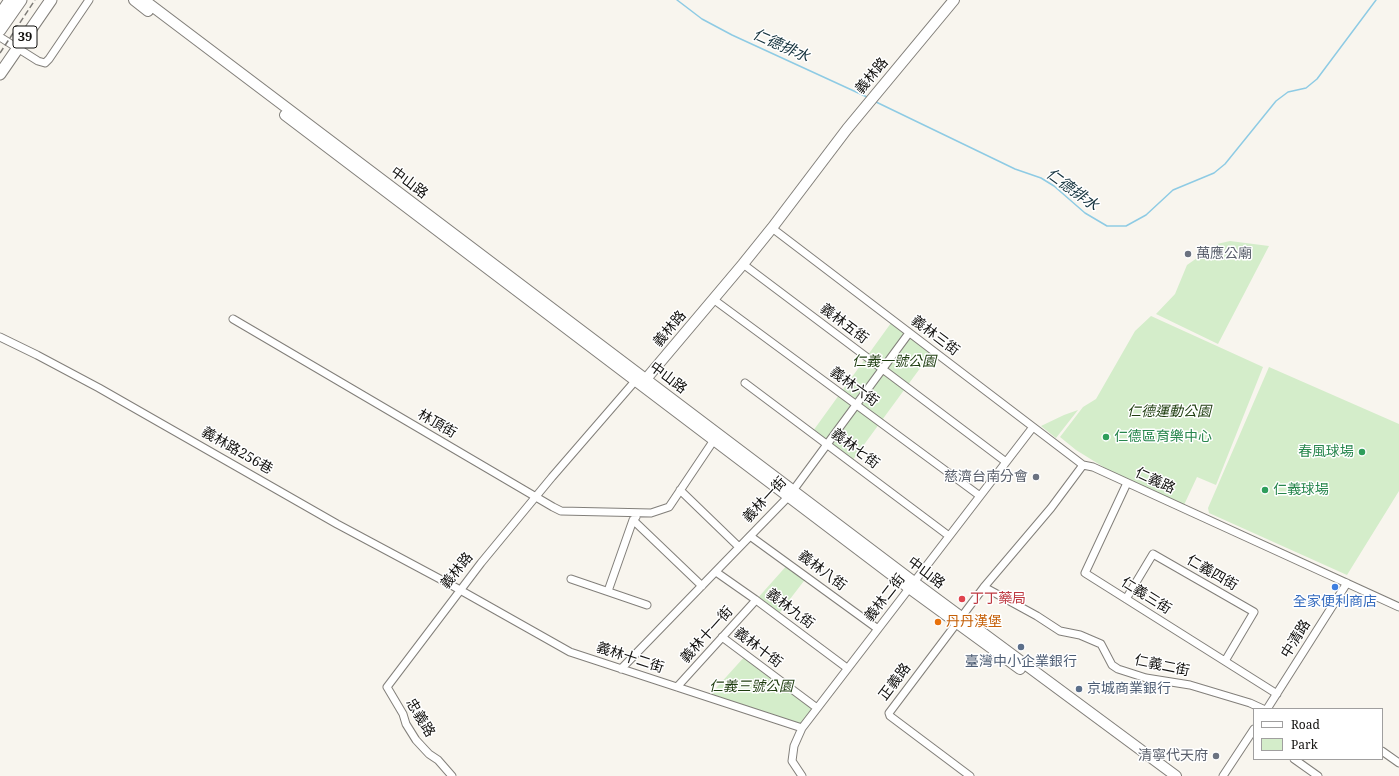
<!DOCTYPE html>
<meta charset="utf-8">
<style>
body{margin:0}
#map{position:relative;width:1399px;height:776px;overflow:hidden;background:#f8f5ee;font-family:"Noto Serif",serif}
canvas{display:block}
.legend{position:absolute;left:1253px;top:708px;width:130px;height:52px;box-sizing:border-box;background:#fff;border:1px solid #a09f9f;margin:0;padding:5px 7px;list-style:none;font-size:12px;color:#11100e}
.legend li{display:flex;align-items:center;gap:8px;height:20px}
.legend b{width:20px;border:1px solid #a09f9f}
</style>
<div id="map">
<canvas width="1399" height="776"></canvas>
<ul class="legend">
<li><b style="height:5px;background:#fff"></b>Road</li>
<li><b style="height:11px;background:#d4edca"></b>Park</li>
</ul>
</div>
<script>
const g = document.querySelector('canvas').getContext('2d');
g.lineJoin = 'round';
function fill(path, color) {
  g.fillStyle = color;
  g.fill(path, 'evenodd');
}
function toPath(rows) {
  const path = new Path2D();
  for (const r of rows) {
    path.moveTo(r[0], r[1]);
    for (let i = 2; i < r.length; i += 2) path.lineTo(r[i], r[i + 1]);
  }
  return path;
}
function stroke(path, color, width, dash) {
  g.strokeStyle = color;
  g.lineWidth = width;
  g.lineCap = dash ? 'butt' : 'round';
  g.setLineDash(dash || []);
  g.stroke(path);
}
function write(font, color, halo, rows, align = 'center') {
  g.font = font + ' "Noto Serif","Noto Sans TC",serif';
  g.lineWidth = 3;
  g.setLineDash([]);
  g.textBaseline = 'middle';
  g.strokeStyle = halo;
  g.fillStyle = color;
  for (const [text, x, y, turn = 0] of rows) {
    g.save();
    g.translate(x, y);
    g.rotate((+turn || 0) * Math.PI / 180);
    g.textAlign = isNaN(turn) ? turn : align;
    if (halo) g.strokeText(text, 0, 0);
    g.fillText(text, 0, 0);
    g.restore();
  }
}
fill(toPath([
 [1230,241,1269,246,1218,344,1156,314,1175,294,1187,265,1217,244],
 [1151,316,1263,367,1216,485,1197,477,1184,505,1118,476,1076,450,1060,437,1083,407,1096,399,1135,331],
 [891,323,932,352,852,461,813,431],
 [1269,367,1399,424,1399,491,1347,575,1209,513,1208,508],
 [1078,410,1056,438,1041,426,1064,415],
 [789,563,807,577,777,616,756,600],
 [746,655,817,708,802,728,708,697]
]), '#d4edca');
stroke(toPath([
 [677,0,702,19,732,35,867,97],
 [874,101,1015,169,1041,178,1054,186,1085,213,1107,226,1126,226,1146,215,1173,190,1214,173,1225,164,1276,101,1288,92,1306,88,1317,79,1376,0]
]), '#8ecbe4', 1.5);
const street = toPath([
 [0,37,38,61,45,63,49,59,89,0],
 [772,228,1083,465],
 [743,264,1006,462],
 [713,299,980,496],
 [233,319,553,507,561,511,651,513,669,507,716,437],
 [0,337,37,355,99,388,337,524,453,586,570,652,802,728],
 [745,383,949,536],
 [1127,483,1085,573,1277,694],
 [680,490,739,547],
 [633,520,702,586],
 [750,536,878,629],
 [716,572,756,600,847,668],
 [571,579,647,605],
 [984,587,1037,616,1060,631,1080,635,1101,644,1112,665,1118,669,1146,678,1190,685,1250,703,1263,709],
 [608,591,633,520,636,517],
 [1126,599,1153,554,1254,612,1225,661],
 [722,637,817,708],
 [621,669,789,496,909,333],
 [677,687,756,600],
 [1267,709,1347,583],
 [1382,751,1399,763],
 [1294,759,1318,776],
 [452,776,438,760,429,754,416,740,406,724,403,714,387,687,481,563,552,477,636,380,638,380],
 [802,776,792,761,794,746,802,728,1033,427],
 [970,776,890,716,889,713,984,587,1051,508,1083,465,1093,467,1399,607],
 [1223,776,1254,729]
]);
const secondary = toPath([
 [134,0,148,11],
 [144,0,914,582,1176,776],
 [285,115,909,588,1020,669],
 [646,379,743,264,772,228,847,129,954,0]
]);
const primary = toPath([
 [0,15,10,0],
 [0,30,21,0],
 [0,74,51,0]
]);
stroke(street, '#827f7a', 9);
stroke(secondary, '#827f7a', 12);
stroke(primary, '#827f7a', 13);
stroke(street, '#fff', 7);
stroke(secondary, '#fff', 10);
stroke(primary, '#fff', 11);
stroke(toPath([
 [0,53,35,0]
]), '#7d7b77', 1.5, [6, 3]);
for (const [x, y, r, color] of [
 [1188,254,4,"#6b7280"],
 [1106,437,4,"#2e9e5b"],
 [1362,452,4,"#2e9e5b"],
 [1036,477,4,"#6b7280"],
 [1265,490,4,"#2e9e5b"],
 [1335,587,4,"#3f7fe0"],
 [962,599,4,"#e0444e"],
 [938,622,4,"#e8710a"],
 [1021,647,4,"#5c6f8a"],
 [1079,689,4,"#5c6f8a"],
 [1216,756,4,"#6b7280"]
]) {
  const dot = new Path2D();
  dot.arc(x, y, r, 0, 2 * Math.PI);
  g.fillStyle = color;
  g.fill(dot);
  stroke(dot, '#fff', 1.5);
}
for (const [x, y, w] of [
 [25,37,24]
]) {
  const box = new Path2D();
  box.roundRect(x - w / 2, y - 11, w, 22, 3);
  g.fillStyle = '#fff';
  g.fill(box);
  stroke(box, '#11100e', 1);
}
write('bold 13px', '#11100e', null, [
 ["39",25,37]
]);
write('14px', '#11100e', '#fff', [
 ["義林路",872,76,-50],
 ["中山路",409,183,37],
 ["義林五街",844,324,37],
 ["義林路",670,329,-50],
 ["義林三街",935,336,37],
 ["中山路",668,378,37],
 ["義林六街",854,387,36],
 ["林頂街",437,424,30],
 ["義林七街",855,449,37],
 ["義林路256巷",237,451,30],
 ["仁義路",1155,481,25],
 ["義林一街",765,500,-47],
 ["義林路",457,571,-51],
 ["義林八街",822,571,37],
 ["中山路",926,573,37],
 ["仁義四街",1212,573,30],
 ["仁義三街",1146,596,32],
 ["義林二街",885,598,-52],
 ["義林九街",790,609,37],
 ["義林十一街",707,635,-48],
 ["中清路",1296,639,-58],
 ["義林十街",758,648,37],
 ["義林十二街",630,658,18],
 ["仁義二街",1162,666,12],
 ["正義路",895,682,-53],
 ["忠義路",420,718,59]
]);
write('14px', '#5b616d', '#fff', [
 ["萬應公廟",1196,254,"left"],
 ["慈濟台南分會",1028,477],
 ["清寧代天府",1208,756]
], 'right');
write('italic 14px', '#1d3c0e', '#fff', [
 ["仁義一號公園",894,362],
 ["仁德運動公園",1169,412],
 ["仁義三號公園",751,687]
]);
write('14px', '#27864d', '#fff', [
 ["仁德區育樂中心",1114,437],
 ["春風球場",1354,452,"right"],
 ["仁義球場",1273,490]
], 'left');
write('14px', '#be3a42', '#fff', [
 ["丁丁藥局",970,599]
], 'left');
write('14px', '#366cbe', '#fff', [
 ["全家便利商店",1335,602]
]);
write('14px', '#c56008', '#fff', [
 ["丹丹漢堡",946,622]
], 'left');
write('14px', '#4e5e75', '#fff', [
 ["臺灣中小企業銀行",1021,662],
 ["京城商業銀行",1087,689,"left"]
]);
write('italic 15px', '#13313c', '#fff', [
 ["仁德排水",781,46,24],
 ["仁德排水",1072,190,36]
]);
</script>
